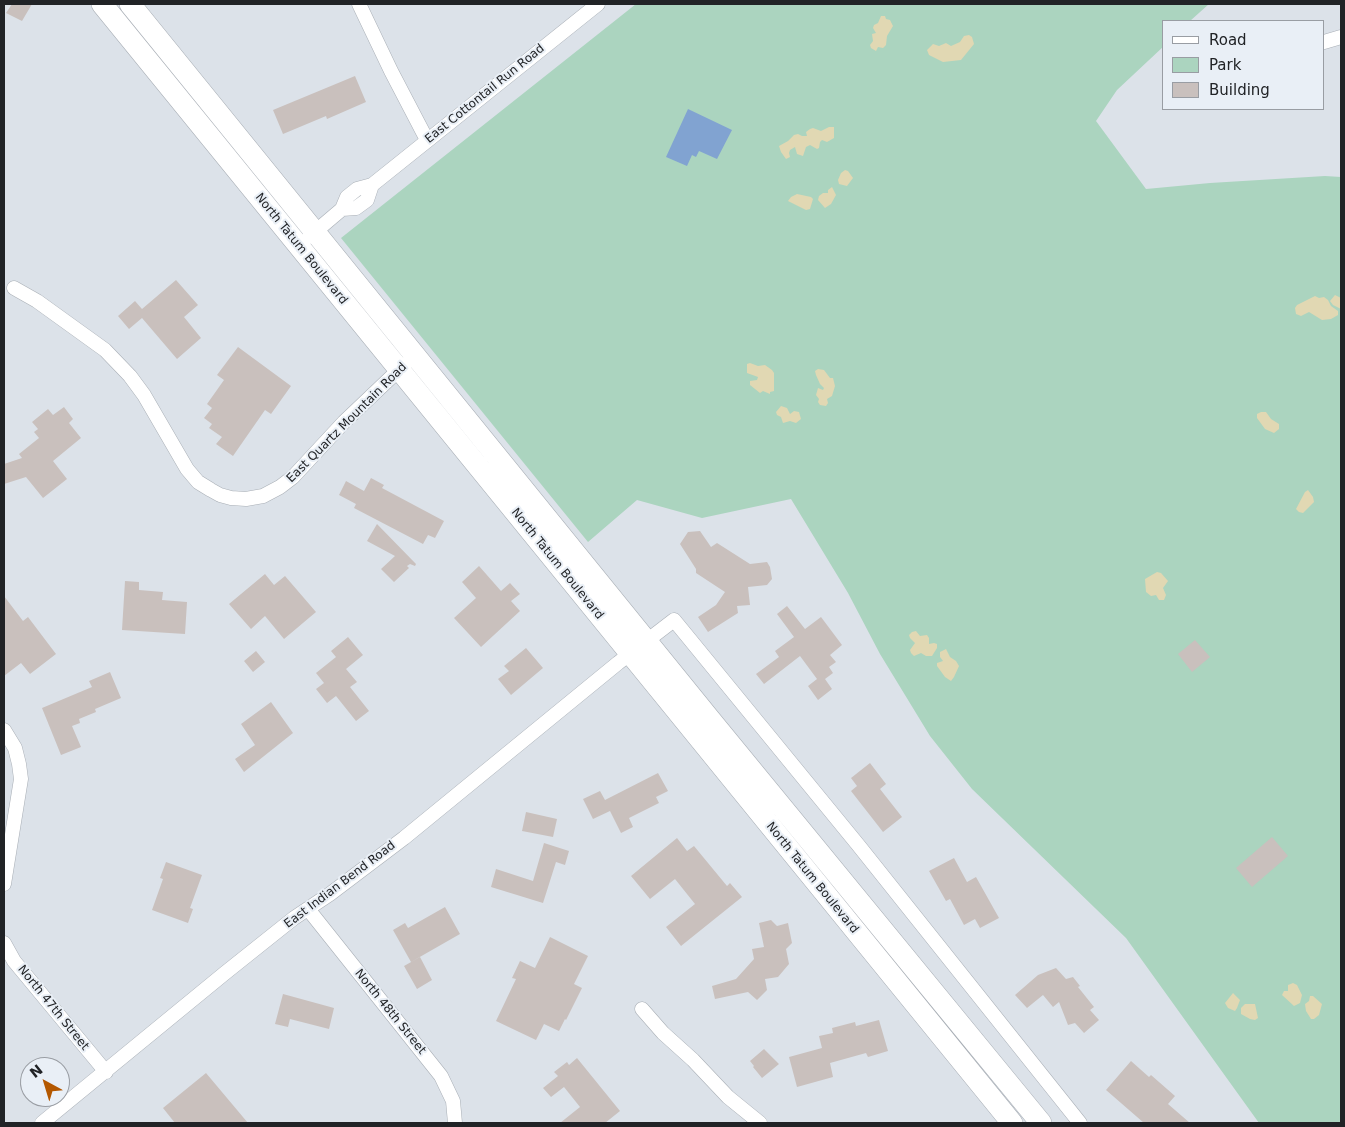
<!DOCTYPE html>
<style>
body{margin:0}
#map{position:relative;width:1345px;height:1127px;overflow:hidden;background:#dce2e9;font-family:"DejaVu Sans",sans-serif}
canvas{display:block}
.frame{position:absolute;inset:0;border:5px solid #212326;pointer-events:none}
.legend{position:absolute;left:1162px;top:20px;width:162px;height:90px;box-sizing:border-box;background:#e9eff6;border:1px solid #999da3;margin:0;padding:6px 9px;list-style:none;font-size:15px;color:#212326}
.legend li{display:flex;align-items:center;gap:10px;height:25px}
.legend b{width:25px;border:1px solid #999da3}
.north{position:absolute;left:20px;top:1057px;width:50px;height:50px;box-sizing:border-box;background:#e9eff6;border:1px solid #999da3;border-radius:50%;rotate:321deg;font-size:14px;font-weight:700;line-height:20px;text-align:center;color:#212326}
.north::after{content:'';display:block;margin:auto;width:18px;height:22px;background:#b45800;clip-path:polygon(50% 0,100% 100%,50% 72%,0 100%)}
</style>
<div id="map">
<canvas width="1345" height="1127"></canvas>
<div class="frame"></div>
<ul class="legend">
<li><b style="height:6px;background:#fff"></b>Road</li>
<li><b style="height:14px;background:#abd4bf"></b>Park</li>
<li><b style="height:14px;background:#c9c0bd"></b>Building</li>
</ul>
<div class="north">N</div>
</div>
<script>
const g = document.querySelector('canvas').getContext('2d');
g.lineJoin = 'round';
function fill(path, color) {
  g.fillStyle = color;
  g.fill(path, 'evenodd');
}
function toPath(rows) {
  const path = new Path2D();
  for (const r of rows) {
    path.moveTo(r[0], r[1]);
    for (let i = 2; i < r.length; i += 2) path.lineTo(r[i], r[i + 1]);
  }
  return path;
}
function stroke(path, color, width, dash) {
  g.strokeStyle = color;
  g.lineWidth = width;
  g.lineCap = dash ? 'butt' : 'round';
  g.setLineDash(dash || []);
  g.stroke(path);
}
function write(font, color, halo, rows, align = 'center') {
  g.font = font + ' "DejaVu Sans",sans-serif';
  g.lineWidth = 4;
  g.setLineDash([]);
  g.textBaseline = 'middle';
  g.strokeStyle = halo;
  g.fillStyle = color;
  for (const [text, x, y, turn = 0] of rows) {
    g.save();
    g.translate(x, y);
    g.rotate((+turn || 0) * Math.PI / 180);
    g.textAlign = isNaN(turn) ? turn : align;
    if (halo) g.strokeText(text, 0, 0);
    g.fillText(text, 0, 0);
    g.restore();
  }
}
fill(toPath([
 [636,4,1209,4,1190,21,1164,21,1164,46,1117,90,1096,121,1146,189,1210,183,1325,176,1341,177,1341,1123,1259,1123,1126,938,972,789,930,736,880,654,848,593,791,499,702,518,637,500,588,542,341,238]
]), '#abd4bf');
fill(toPath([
 [881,16,885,16,886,19,890,20,893,26,887,36,886,45,883,48,878,47,876,51,871,48,870,45,873,41,872,34,876,33,873,28,874,25,878,23],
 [969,35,972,37,974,44,961,60,943,62,929,55,927,50,933,44,939,46,946,43,951,46,960,42,964,36],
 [829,127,834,127,834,138,827,142,822,140,820,142,819,148,817,149,810,145,806,147,803,156,797,154,795,147,790,150,789,153,790,157,786,159,781,152,779,146,788,141,794,135,798,134,802,136,807,136,806,132,810,129,813,128,821,131],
 [845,170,848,171,853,178,847,186,839,184,838,180,841,173],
 [832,187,836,195,831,204,825,208,818,200,819,196,823,193,828,193,828,190],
 [797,194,811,197,813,199,810,209,806,210,788,201,791,197],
 [1335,295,1341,298,1341,309,1333,305,1330,301],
 [1315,296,1319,298,1324,297,1328,300,1331,306,1338,311,1338,315,1331,319,1322,320,1309,312,1301,316,1296,314,1295,308,1297,305],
 [750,363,758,366,765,365,772,370,774,373,774,391,770,392,770,394,763,391,760,393,750,385,750,381,757,380,758,377,747,373,747,364],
 [818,369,824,370,830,378,833,378,835,386,832,396,827,399,828,403,826,406,820,405,818,402,819,399,816,395,818,388,823,390,824,388,820,384,816,375,815,371],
 [781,406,787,408,790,414,794,411,799,412,801,419,796,423,790,421,783,423,781,417,777,415,776,412],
 [1261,412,1266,412,1271,419,1279,424,1279,429,1274,433,1265,429,1257,418,1257,414],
 [1308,490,1313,497,1314,502,1303,513,1299,512,1296,509,1305,492],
 [1157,572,1161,573,1168,581,1163,588,1166,595,1164,600,1159,600,1156,595,1151,596,1146,592,1145,579],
 [916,631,920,636,927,635,929,638,929,644,934,643,937,644,937,648,932,656,926,656,921,653,914,656,911,653,910,650,915,643,910,638,909,635,912,632],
 [946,649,950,657,956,661,959,666,954,677,951,681,945,677,937,666,937,663,943,661,940,657,940,652],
 [1293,983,1297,985,1302,995,1300,1003,1294,1006,1282,995,1284,991,1288,991,1288,985],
 [1233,993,1240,1000,1237,1008,1235,1011,1228,1008,1225,1003],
 [1310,996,1313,996,1322,1004,1319,1015,1314,1019,1311,1019,1306,1011,1305,1004,1309,1001],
 [1245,1004,1255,1004,1258,1018,1255,1020,1250,1019,1241,1014,1241,1008]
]), '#e1d8b3');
fill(toPath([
 [688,109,732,130,717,159,699,151,696,157,692,155,687,166,666,157]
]), '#81a3d1');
fill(toPath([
 [12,4,32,4,22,21,6,13],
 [355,76,366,102,327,119,326,116,283,134,273,110],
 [176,280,198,305,184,317,201,338,177,359,142,318,129,329,118,316,135,301,142,309],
 [238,347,291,386,271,414,265,410,233,456,216,444,222,437,209,428,212,424,204,418,212,408,207,404,224,380,217,375],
 [64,407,73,419,69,423,81,438,53,461,67,479,43,498,26,477,4,484,4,464,22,458,19,454,39,438,34,432,38,429,32,422,48,409,53,415],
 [371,478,384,485,382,488,444,521,435,538,428,535,423,544,354,508,356,504,339,495,346,481,364,491],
 [377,524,416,564,415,566,410,564,407,566,409,568,394,582,381,569,395,556,367,541],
 [700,531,711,547,717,543,750,564,767,562,770,567,772,579,767,585,748,587,750,605,737,606,738,613,708,632,698,617,716,605,725,592,696,573,696,569,680,544,688,532],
 [479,566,501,591,510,583,520,594,511,601,520,611,481,647,454,618,476,598,462,582],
 [265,574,274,585,285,576,316,612,284,639,265,616,251,629,229,604],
 [125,581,139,582,139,590,163,592,162,600,187,602,185,634,122,630],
 [4,596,23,621,28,617,56,654,30,674,21,663,4,676],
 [787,606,805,629,821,617,842,645,830,655,836,662,829,667,833,673,825,679,832,689,818,700,808,686,817,679,800,656,764,684,756,674,779,657,775,651,794,637,777,614],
 [348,637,363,655,346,669,357,682,350,687,369,711,356,721,336,696,327,703,316,689,324,683,316,673,336,657,331,651],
 [1195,640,1210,657,1192,672,1178,654],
 [526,648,543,668,511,695,498,679,509,671,504,666],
 [256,651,265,662,253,672,244,661],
 [110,672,121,698,95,709,96,712,79,719,80,723,72,726,81,747,61,755,42,708,92,687,89,681],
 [271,702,293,733,244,772,235,759,255,745,241,724],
 [870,763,886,784,880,789,902,817,883,832,851,791,857,786,851,778],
 [658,773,668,791,656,797,659,803,629,818,633,827,621,833,610,811,593,819,583,799,600,791,605,800],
 [526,812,557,819,553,837,522,831],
 [1272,837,1288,856,1252,887,1236,868],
 [677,838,687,851,694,846,727,886,730,883,742,897,681,946,666,927,695,904,675,879,650,899,631,876],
 [544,843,569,851,565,865,556,862,543,903,491,887,496,869,533,881],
 [954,858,967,882,976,877,999,918,980,928,975,919,964,925,950,899,946,901,929,871],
 [166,862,202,875,190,908,193,909,188,923,152,910,163,879,160,878],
 [445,907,460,934,411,962,393,930,405,923,408,928],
 [771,920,777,926,788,923,792,943,786,949,789,964,778,977,765,979,767,990,757,1000,748,992,715,999,712,986,736,979,754,959,752,949,764,947,759,923],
 [550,937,588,956,574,984,582,988,566,1020,565,1019,559,1031,544,1024,536,1040,496,1021,516,979,512,978,520,961,535,968],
 [420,957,432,980,417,989,404,966],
 [1056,968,1066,979,1073,977,1080,986,1078,987,1094,1007,1090,1010,1099,1020,1084,1033,1075,1023,1068,1025,1059,1002,1053,1007,1043,995,1027,1008,1015,995,1038,975],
 [283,994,334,1008,329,1029,290,1019,288,1027,275,1024],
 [879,1020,888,1051,868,1057,866,1053,830,1063,833,1077,797,1087,789,1057,822,1048,819,1036,833,1033,832,1028,855,1022,856,1026],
 [764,1049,779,1064,762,1078,753,1067,754,1066,750,1061],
 [577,1058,620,1111,605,1123,560,1123,580,1107,564,1087,551,1097,543,1088,558,1076,554,1072,567,1062,569,1065],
 [1131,1061,1149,1077,1151,1075,1175,1096,1168,1104,1190,1123,1144,1123,1106,1090],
 [206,1073,248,1123,175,1123,163,1108]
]), '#c9c0bd');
const street = toPath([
 [359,4,391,71,427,140],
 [1324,42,1341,37],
 [342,209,356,208,367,200,372,185],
 [309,237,342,209,347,197,357,189,372,185,598,4],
 [14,288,37,301,105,350,130,376,144,395,187,469,198,482,211,490,220,495,231,498,246,499,263,496,280,487,293,477,344,422,405,364],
 [4,730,15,748,19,764,21,779,4,884],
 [308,909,441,1076,453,1101,455,1123],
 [4,943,14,961,106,1072],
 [642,1009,663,1033,693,1060,728,1097,760,1123],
 [42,1123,225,973,294,918,330,894,404,838,618,663,674,620,859,846,1080,1123]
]);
const primary = toPath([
 [102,4,1012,1123],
 [130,4,709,718,1041,1123]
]);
stroke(street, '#a9afb6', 15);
stroke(primary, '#a9afb6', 22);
stroke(street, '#fff', 14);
stroke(primary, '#fff', 21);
write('12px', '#212326', '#e9eff6', [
 ["East Cottontail Run Road",485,94,-39],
 ["North Tatum Boulevard",301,249,51],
 ["East Quartz Mountain Road",347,423,-45],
 ["North Tatum Boulevard",557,564,51],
 ["North Tatum Boulevard",812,878,51],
 ["East Indian Bend Road",340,885,-37],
 ["North 47th Street",53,1008,51],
 ["North 48th Street",390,1012,51]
]);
</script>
